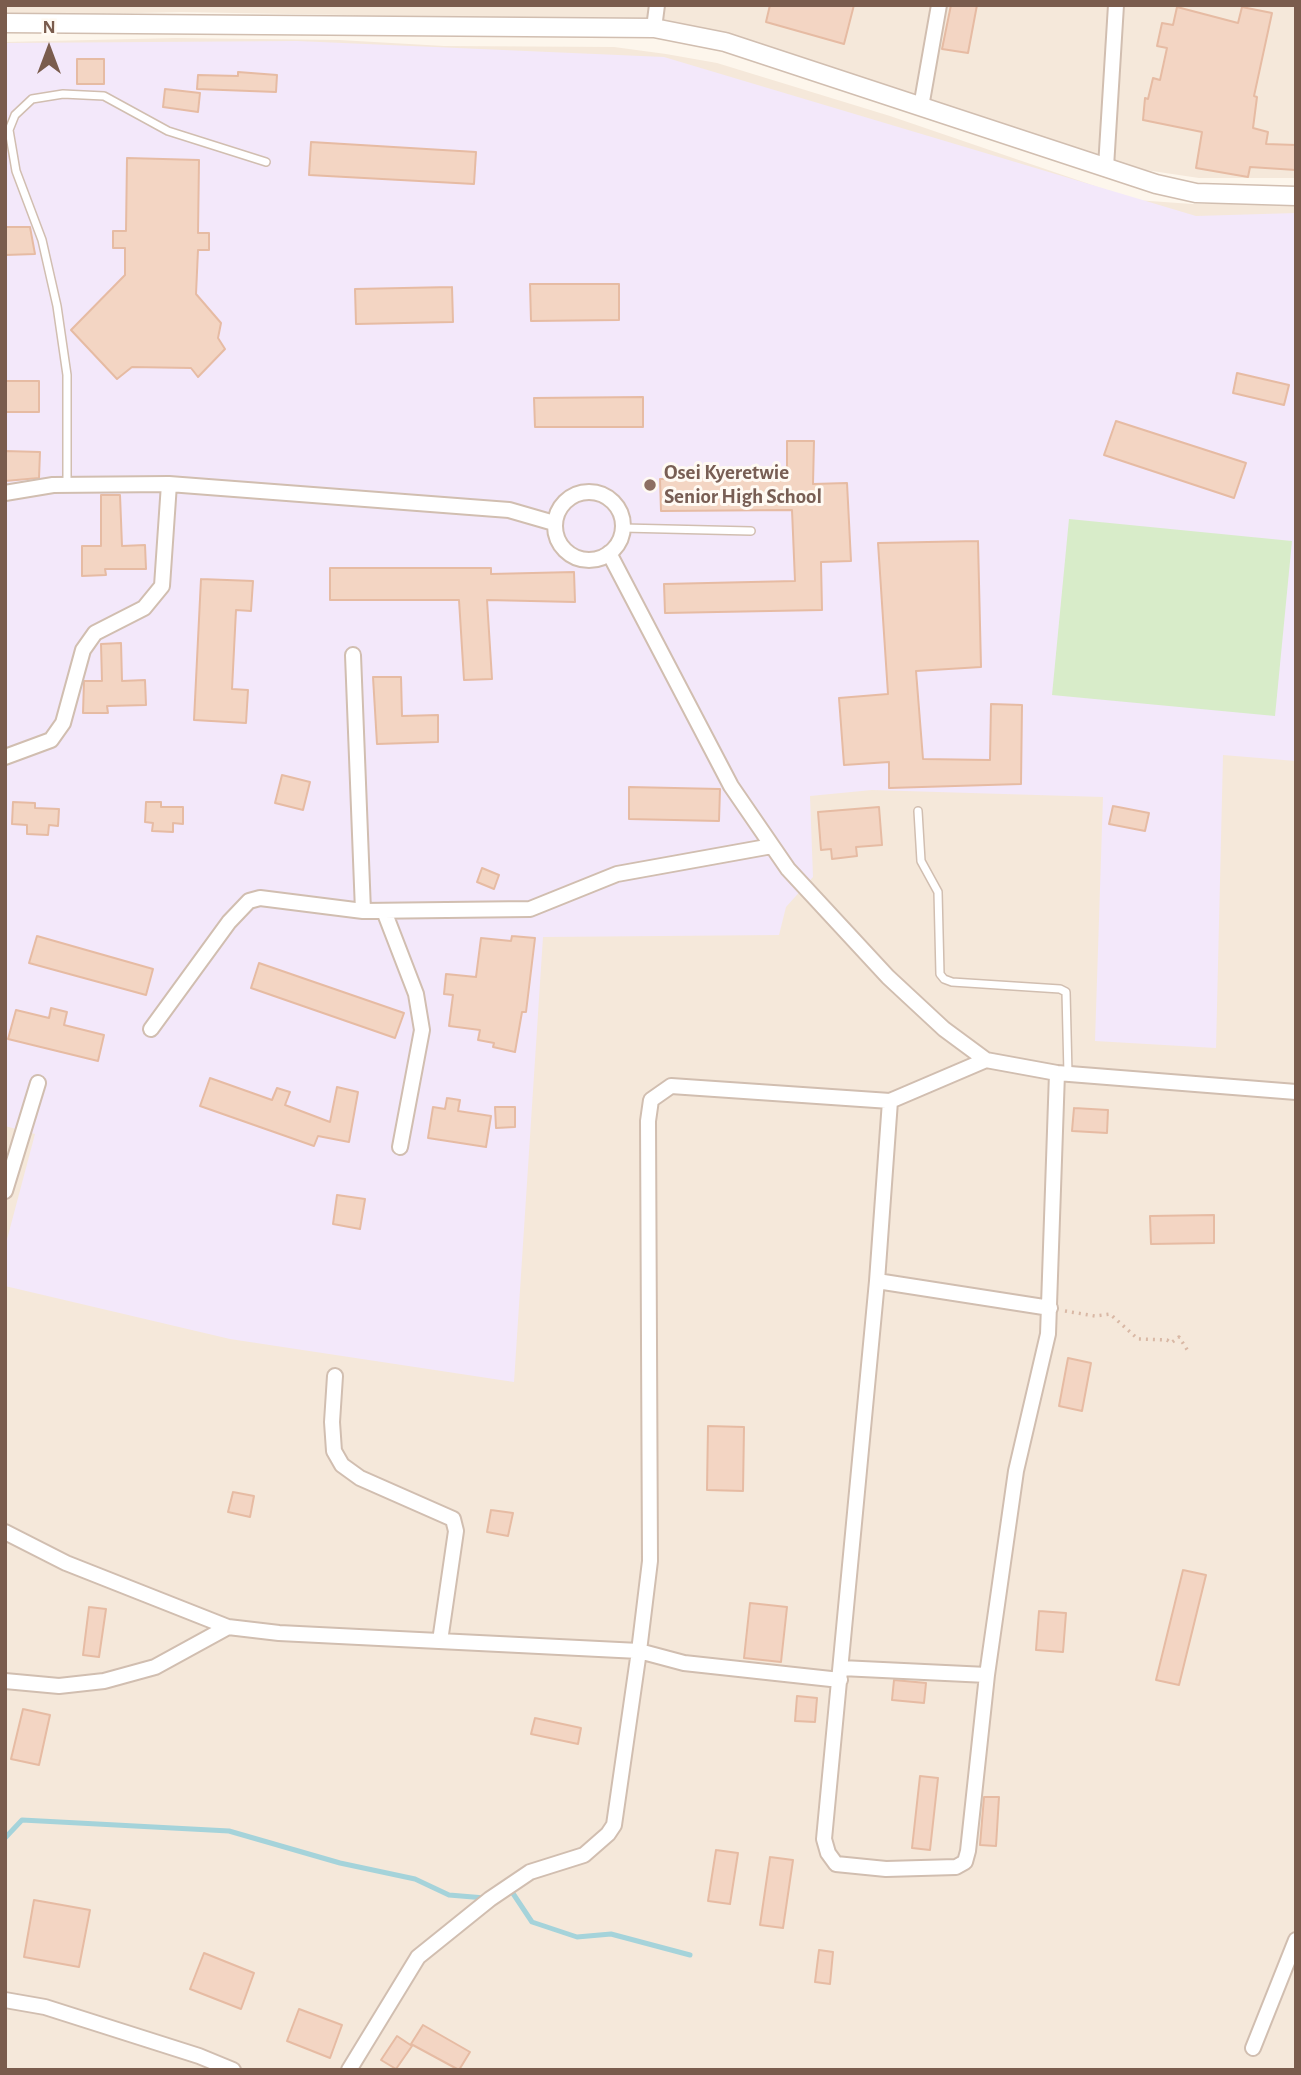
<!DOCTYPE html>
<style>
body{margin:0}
#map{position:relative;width:1301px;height:2075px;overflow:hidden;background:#fdf6ec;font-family:"Alegreya Sans",sans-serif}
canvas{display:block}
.frame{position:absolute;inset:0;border:7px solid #7a5c4d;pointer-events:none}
.north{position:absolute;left:14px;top:14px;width:70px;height:70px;-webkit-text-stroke:5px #fffaf3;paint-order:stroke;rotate:0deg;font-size:19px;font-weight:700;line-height:28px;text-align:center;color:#7a5c4d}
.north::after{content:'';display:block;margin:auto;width:24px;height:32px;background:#7a5c4d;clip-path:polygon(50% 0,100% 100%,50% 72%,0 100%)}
</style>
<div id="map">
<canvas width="1301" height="2075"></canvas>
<div class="frame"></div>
<div class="north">N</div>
</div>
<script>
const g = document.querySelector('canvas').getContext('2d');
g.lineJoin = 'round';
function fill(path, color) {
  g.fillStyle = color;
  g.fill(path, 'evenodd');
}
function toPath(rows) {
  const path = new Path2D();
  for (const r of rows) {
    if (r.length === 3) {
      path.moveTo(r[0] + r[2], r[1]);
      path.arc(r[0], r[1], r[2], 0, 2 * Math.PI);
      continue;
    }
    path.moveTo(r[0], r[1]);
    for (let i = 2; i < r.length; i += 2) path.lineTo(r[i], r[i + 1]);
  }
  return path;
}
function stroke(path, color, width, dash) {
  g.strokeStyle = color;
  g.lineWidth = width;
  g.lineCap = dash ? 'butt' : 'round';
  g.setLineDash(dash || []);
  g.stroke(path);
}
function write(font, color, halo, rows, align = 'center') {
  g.font = font + ' "Alegreya Sans",sans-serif';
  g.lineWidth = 6;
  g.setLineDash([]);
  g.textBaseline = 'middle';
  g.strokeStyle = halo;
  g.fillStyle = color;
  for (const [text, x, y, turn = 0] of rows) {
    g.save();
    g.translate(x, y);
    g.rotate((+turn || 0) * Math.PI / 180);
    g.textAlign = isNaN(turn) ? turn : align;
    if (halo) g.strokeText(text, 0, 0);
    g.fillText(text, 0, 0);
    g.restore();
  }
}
fill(toPath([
 [5,5,1296,5,1296,178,1199,178,1132,168,904,91,729,38,450,25,344,15,181,12,5,16],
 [176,38,339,40,444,46,614,47,666,54,717,63,890,116,1136,200,1192,204,1296,204,1296,2070,5,2070,5,42]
]), '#f5e8da');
fill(toPath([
 [297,41,664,57,1196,216,1296,213,1296,761,1223,755,1216,1048,1095,1041,1103,797,872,790,810,796,813,877,786,907,779,935,543,937,514,1382,230,1339,5,1286,5,1247,35,1134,5,1126,5,43]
]), '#f3e8fa');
fill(toPath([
 [1069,519,1292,541,1275,716,1052,695]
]), '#d8ecc9');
stroke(toPath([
 [5,1838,22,1820,229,1831,340,1863,415,1879,449,1895,485,1898],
 [510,1889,532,1922,577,1937,611,1934,690,1955]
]), '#a5d3da', 5);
const building = toPath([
 [770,5,854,5,844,44,766,22,770,5],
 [951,5,977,5,968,53,942,49,951,5],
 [1177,7,1238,23,1242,7,1272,13,1254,96,1257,97,1253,128,1268,132,1266,144,1296,145,1296,170,1250,167,1248,177,1196,168,1202,132,1143,120,1145,98,1148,99,1153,78,1160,80,1167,48,1157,46,1162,23,1173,25,1177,7],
 [77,59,104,59,104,84,77,84,77,59],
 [238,72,277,75,276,92,197,89,198,75,238,76,238,72],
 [165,89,200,93,198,112,163,107,165,89],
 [311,142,476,152,474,184,309,175,311,142],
 [127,158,199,160,198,233,209,233,209,250,198,250,196,294,221,323,218,338,225,349,198,377,191,368,132,367,117,379,71,330,125,275,125,248,113,248,113,231,126,231,127,158],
 [5,227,30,227,35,254,5,255,5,227],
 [530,284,619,284,619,320,531,321,530,284],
 [452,287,453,322,356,324,355,289,452,287],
 [1237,373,1289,385,1284,405,1233,393,1237,373],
 [5,381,39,381,39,412,5,412,5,381],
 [643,397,643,427,535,427,534,398,643,397],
 [1116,421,1246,463,1234,498,1104,455,1116,421],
 [787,441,814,441,813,484,847,483,851,561,821,562,822,610,665,613,664,584,795,581,792,510,661,511,660,479,787,478,787,441],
 [5,451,40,452,39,478,5,481,5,451],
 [101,495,120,495,122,546,145,545,146,569,105,569,106,575,82,576,82,546,101,546,101,495],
 [978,541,981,667,916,671,923,759,990,760,991,704,1022,705,1021,784,889,788,889,762,844,765,839,698,888,694,878,543,978,541],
 [330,568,491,568,491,574,574,572,575,602,487,600,492,679,464,680,459,600,330,600,330,568],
 [201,579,253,581,251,611,236,610,232,689,248,690,246,723,194,720,201,579],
 [121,643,122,681,145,680,146,705,107,706,108,713,83,713,84,681,102,681,101,644,121,643],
 [373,677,401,677,402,716,438,715,438,742,377,744,373,677],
 [282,775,310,782,303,810,275,803,282,775],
 [629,787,720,789,719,821,629,819,629,787],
 [13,802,35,803,35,808,59,809,58,826,49,825,48,835,27,834,27,825,12,824,13,802],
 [146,802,161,802,161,807,183,807,183,824,173,823,173,832,152,831,153,823,145,822,146,802],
 [1113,806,1149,813,1145,831,1109,824,1113,806],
 [879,807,882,845,856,847,857,856,832,859,831,849,821,850,818,812,879,807],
 [482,868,499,875,494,889,477,882,482,868],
 [37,936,153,969,146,995,29,963,37,936],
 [512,936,535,938,526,1012,522,1012,515,1052,493,1047,494,1043,478,1040,480,1030,449,1026,453,995,444,994,446,974,476,977,481,938,511,941,512,936],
 [259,963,404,1013,395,1038,251,988,259,963],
 [51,1008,67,1012,64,1025,104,1035,98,1061,8,1039,16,1010,49,1018,51,1008],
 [210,1078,272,1100,277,1088,290,1092,285,1105,330,1122,337,1087,358,1092,349,1142,318,1136,314,1146,200,1106,210,1078],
 [447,1098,460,1100,458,1111,491,1116,486,1147,428,1138,433,1107,445,1109,447,1098],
 [495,1107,515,1107,515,1127,496,1128,495,1107],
 [1074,1108,1108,1110,1107,1133,1072,1131,1074,1108],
 [337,1195,365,1199,360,1229,333,1224,337,1195],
 [1214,1215,1214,1243,1151,1244,1150,1216,1214,1215],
 [1068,1358,1091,1363,1082,1411,1059,1406,1068,1358],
 [708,1426,744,1427,743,1491,707,1490,708,1426],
 [233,1492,254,1496,250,1517,228,1512,233,1492],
 [491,1510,513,1513,508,1536,487,1532,491,1510],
 [1183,1570,1206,1575,1179,1685,1156,1680,1183,1570],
 [750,1603,787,1607,781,1662,744,1658,750,1603],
 [89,1607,106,1609,99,1657,83,1655,89,1607],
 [1039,1611,1066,1613,1063,1652,1036,1650,1039,1611],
 [894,1680,926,1683,924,1703,892,1700,894,1680],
 [797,1696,817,1698,815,1722,795,1721,797,1696],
 [23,1709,50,1715,39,1765,11,1759,23,1709],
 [535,1718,581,1728,578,1744,531,1734,535,1718],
 [920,1776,938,1778,930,1850,912,1848,920,1776],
 [984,1797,999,1797,996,1846,980,1845,984,1797],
 [716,1850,738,1853,730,1904,708,1901,716,1850],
 [770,1857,793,1860,783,1928,760,1925,770,1857],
 [34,1900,90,1910,79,1967,24,1957,34,1900],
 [819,1950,833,1952,830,1984,815,1982,819,1950],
 [204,1953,254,1973,241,2009,190,1989,204,1953],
 [299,2009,342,2025,330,2058,287,2041,299,2009],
 [423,2025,470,2052,459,2070,411,2044,423,2025],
 [397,2036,412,2046,396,2069,381,2060,397,2036]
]);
fill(building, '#f3d5c3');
stroke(building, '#e6bba3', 2);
const service = toPath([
 [67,484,67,375,57,306,42,240,16,171,9,130,15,115,32,99,63,94,104,96,168,131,266,162],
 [623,528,751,531],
 [918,811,921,861,938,892,940,974,944,979,952,982,1060,989,1066,992,1068,1074]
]);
const minor = toPath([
 [654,28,657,5],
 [921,107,939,5],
 [1106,167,1116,5],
 [589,526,34],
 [5,493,53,485,169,484,509,510,554,523],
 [609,553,731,786,788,869,888,977,944,1029,986,1060,1057,1073,1296,1092],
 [353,655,363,911],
 [5,757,51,740,63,723,83,650,95,633,144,608,162,586,169,484],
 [384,911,416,994,422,1030,400,1147],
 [151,1029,229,922,249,901,260,898,363,911,530,909,617,874,772,846],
 [890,1101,877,1281,824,1839,828,1853,836,1864,886,1869,956,1867,965,1862,968,1851,987,1675,1016,1471,1048,1334,1057,1073],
 [5,1191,38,1083],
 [877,1281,1050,1308],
 [335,1376,332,1422,334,1451,342,1465,360,1478,453,1519,456,1531,440,1641],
 [5,1532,66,1563,228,1627,279,1633,639,1651,650,1561,648,1121,651,1100,671,1086,890,1101,986,1060],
 [841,1668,987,1675],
 [5,1681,59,1686,104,1681,155,1667,228,1627],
 [5,2000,45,2007,199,2056,233,2070],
 [1253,2048,1296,1940],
 [349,2070,418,1957,490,1899,530,1872,584,1855,608,1834,614,1825,639,1651,684,1663,840,1680]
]);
const tertiary = toPath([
 [5,23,654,28,725,42,1156,184,1196,193,1296,196]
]);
stroke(service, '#d1beb0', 10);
stroke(minor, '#d1beb0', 18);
stroke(tertiary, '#d1beb0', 21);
stroke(toPath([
 [1065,1311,1095,1316,1110,1314,1138,1339,1167,1340,1171,1343,1179,1337,1188,1351]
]), '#d9b8a5', 3.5, [2, 5]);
stroke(service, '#fff', 7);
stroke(minor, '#fff', 14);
stroke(tertiary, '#fff', 18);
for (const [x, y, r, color] of [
 [650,485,7,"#8d6e63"]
]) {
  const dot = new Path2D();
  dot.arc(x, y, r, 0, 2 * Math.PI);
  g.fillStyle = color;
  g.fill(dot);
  stroke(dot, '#fffaf3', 2.5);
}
write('bold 21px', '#785e54', '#fffaf3', [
 ["Osei Kyeretwie",664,473],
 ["Senior High School",664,497]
], 'left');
</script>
